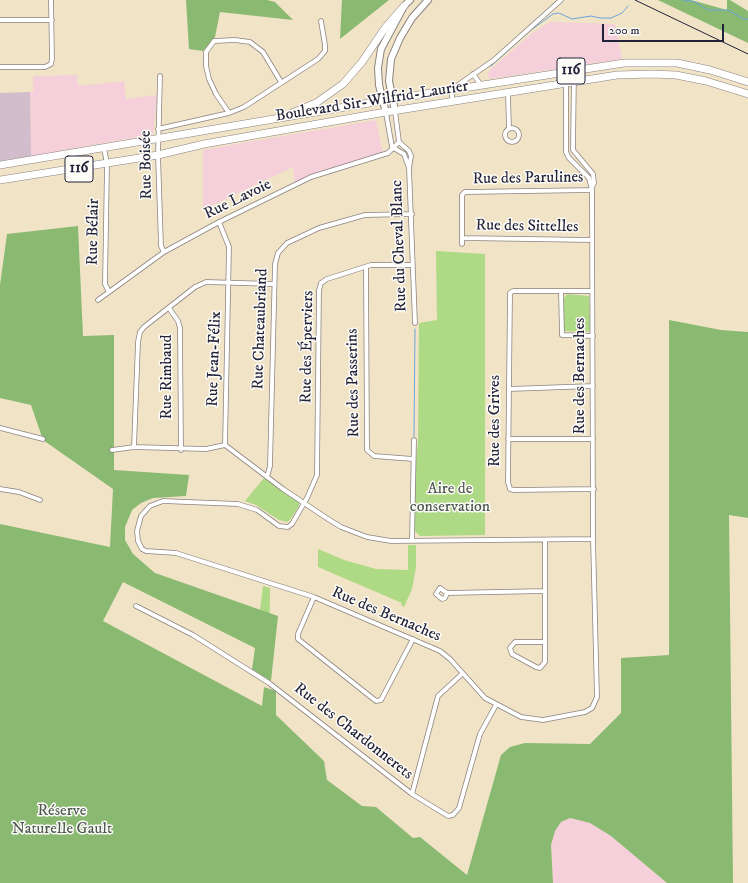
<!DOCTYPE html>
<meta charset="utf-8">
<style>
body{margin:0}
#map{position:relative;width:748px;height:883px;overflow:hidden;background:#f1e3c6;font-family:"IM FELL DW Pica",serif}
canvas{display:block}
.scale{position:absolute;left:602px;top:24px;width:122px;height:18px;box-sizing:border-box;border:2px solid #22223b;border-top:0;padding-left:5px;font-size:12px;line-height:14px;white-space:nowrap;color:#22223b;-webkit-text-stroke:3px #fdfcf7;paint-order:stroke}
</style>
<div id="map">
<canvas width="748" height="883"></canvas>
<div class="scale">200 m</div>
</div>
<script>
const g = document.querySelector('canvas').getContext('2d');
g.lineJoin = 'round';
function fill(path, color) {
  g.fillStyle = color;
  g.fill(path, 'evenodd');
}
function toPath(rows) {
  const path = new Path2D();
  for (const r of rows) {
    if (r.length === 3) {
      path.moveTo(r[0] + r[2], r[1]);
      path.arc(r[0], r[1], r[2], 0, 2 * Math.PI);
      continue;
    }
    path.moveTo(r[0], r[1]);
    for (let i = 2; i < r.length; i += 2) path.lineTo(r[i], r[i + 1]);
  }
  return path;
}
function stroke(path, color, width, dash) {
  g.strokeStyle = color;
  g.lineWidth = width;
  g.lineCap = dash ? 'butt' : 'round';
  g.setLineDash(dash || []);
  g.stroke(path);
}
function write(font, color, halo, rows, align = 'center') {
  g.font = font + ' "IM FELL DW Pica",serif';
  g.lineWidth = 3;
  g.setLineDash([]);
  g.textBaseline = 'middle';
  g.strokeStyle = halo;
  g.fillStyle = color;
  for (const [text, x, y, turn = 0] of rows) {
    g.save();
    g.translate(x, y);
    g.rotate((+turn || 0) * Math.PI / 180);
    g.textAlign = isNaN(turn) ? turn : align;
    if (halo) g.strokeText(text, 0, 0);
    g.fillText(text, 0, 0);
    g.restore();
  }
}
fill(toPath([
 [550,22,615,24,622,59,489,79,488,72,531,34],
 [77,75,78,86,124,81,126,99,157,95,153,134,31,156,30,92,33,92,33,76],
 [376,120,383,155,311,177,295,186,293,167,203,210,203,150],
 [570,818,590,823,611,836,667,883,553,883,551,845,555,831,561,822]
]), '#f5cfda');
fill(toPath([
 [30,92,31,156,0,161,0,93]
]), '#d1bdcb');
fill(toPath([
 [436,251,485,254,485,535,420,536,415,531,415,471,418,441,419,323,437,320],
 [567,294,589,296,590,329,588,332,564,331,564,298],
 [264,478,299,502,299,506,290,520,287,522,279,520,256,505,245,501],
 [408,545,416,545,416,567,412,589,404,607,401,605,402,603,318,567,318,549,344,560,376,569,408,570],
 [263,586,270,588,269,680,257,672,262,628,258,626]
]), '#aed985');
fill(toPath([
 [186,0,267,0,275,2,293,20,220,12,215,37,203,51,189,49],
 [342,0,389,0,340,39],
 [658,0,691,0,727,10,727,0,730,0,748,11,748,43],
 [78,226,83,336,114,335,114,470,189,475,186,496,153,498,141,503,132,510,125,527,125,540,133,554,155,573,278,616,271,681,252,669,255,648,123,582,103,621,262,706,264,687,276,691,276,715,324,761,327,780,362,806,376,807,413,838,420,837,467,875,501,755,510,747,525,743,590,744,621,713,621,658,669,655,669,320,721,330,748,332,748,518,729,515,733,883,667,883,611,836,590,823,570,818,561,822,555,831,551,845,553,883,0,883,0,524,110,547,113,489,43,440,31,405,0,398,0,285,7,234]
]), '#8ab972');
stroke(toPath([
 [683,0,695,2,708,10,727,10,744,19,748,19],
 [491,66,531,30,553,14,559,13,572,19,591,16,600,18,611,18,622,13,628,6],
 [414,436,415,329]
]), '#6aa4da', 1);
const street = toPath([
 [0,20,52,20],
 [0,67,45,67,51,64,52,59,51,0],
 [574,70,573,150,593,174,594,183,592,187],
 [473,74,481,85],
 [160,76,158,155,161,246,164,252],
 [508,94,509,129],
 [453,102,451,90,494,60,561,0],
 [395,111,399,142,409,151,411,156,409,168],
 [229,113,216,94,209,79,206,66,206,52,214,41,235,40,250,42,263,52,281,82],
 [386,113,392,147,404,154,409,168,415,323],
 [512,135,7],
 [158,129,229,113,244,107,318,59,325,51,325,45,321,21],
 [104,148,107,164,105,284,109,292],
 [219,222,229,247,225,445],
 [462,238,592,240],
 [462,244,462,195,465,192,592,190],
 [412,265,371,265,327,279,321,283,319,290,317,475,307,498,292,524,288,527,279,526,257,510,238,504,163,501,150,506,141,516,137,531,138,541,142,549,146,551,176,553,314,597,440,651,450,659,485,698,521,717,543,720,585,712,592,708,597,697,593,539,592,190,589,178,569,158,566,152,566,72],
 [366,267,367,450,374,456,413,459],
 [592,291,513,291,510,293,508,482,510,489,514,490,594,489],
 [561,292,562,335,593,336],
 [98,300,164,252,219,222,311,177,388,153,399,142],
 [169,308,178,321,180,328,181,450],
 [509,389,593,386],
 [0,428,43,439],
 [508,439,593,439],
 [225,445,283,489,328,519,341,527,367,537,391,541,593,539],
 [134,447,138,342,140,332,144,327,195,287,206,282,274,284],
 [112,450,134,447,206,449,225,445],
 [267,477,270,466,275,264,278,253,287,243,319,228,365,215,412,214],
 [0,489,19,492,40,500],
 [412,540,414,440],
 [545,540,545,662,540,668,536,667,512,654,510,648,515,642,545,642],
 [447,593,445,598,442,599,436,594,440,588,447,593,545,591],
 [314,597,298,634,298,639,376,701,381,700,413,639],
 [136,606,193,635,269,683,412,794,448,816,453,815,459,808,480,734,496,705],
 [412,794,438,696,462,674]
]);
const secondary = toPath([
 [395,111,389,81,391,59,400,38,412,18,428,0],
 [386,113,379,85,378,68,381,49,404,6,410,0]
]);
const primary = toPath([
 [292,113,316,103,343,84,362,62,385,28,404,6],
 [0,165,393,99,624,63,677,63,710,70,748,82],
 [0,180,158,155,204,144,380,113,617,75,652,74,676,75,706,81,748,94]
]);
stroke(street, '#8a8280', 5.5);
stroke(secondary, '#8a8280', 8);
stroke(primary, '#8a8280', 8);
stroke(street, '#fff', 4);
stroke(secondary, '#fff', 6);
stroke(primary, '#fff', 7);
stroke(toPath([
 [635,0,748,54]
]), '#22223b', 1);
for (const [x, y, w] of [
 [571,71,28],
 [79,169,28]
]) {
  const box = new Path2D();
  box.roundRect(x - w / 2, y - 13, w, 26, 3);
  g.fillStyle = '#fdfcf7';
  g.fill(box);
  stroke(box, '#22223b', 1);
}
write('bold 15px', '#22223b', null, [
 ["116",571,71],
 ["116",79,169]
]);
write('16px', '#22223b', '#fdfcf7', [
 ["Boulevard Sir-Wilfrid-Laurier",372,102,-9],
 ["Rue Boisée",147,165,-91],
 ["Rue des Parulines",528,179,-1],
 ["Rue Lavoie",238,200,-26],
 ["Rue des Sittelles",527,227,1],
 ["Rue Bélair",94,232,-89],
 ["Rue du Cheval Blanc",400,246,-92],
 ["Rue Chateaubriand",261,329,-88],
 ["Rue des Éperviers",308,347,-89],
 ["Rue Jean-Félix",215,359,-88],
 ["Rue des Bernaches",581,376,-90],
 ["Rue Rimbaud",168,377,-90],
 ["Rue des Passerins",354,383,-91],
 ["Rue des Grives",496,421,-90],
 ["Rue des Bernaches",386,615,23],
 ["Rue des Chardonnerets",353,732,38]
]);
write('16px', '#4c5951', '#fdfcf7', [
 ["Aire de",450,490],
 ["conservation",450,508],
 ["Réserve",62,812],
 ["Naturelle Gault",62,830]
]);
</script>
